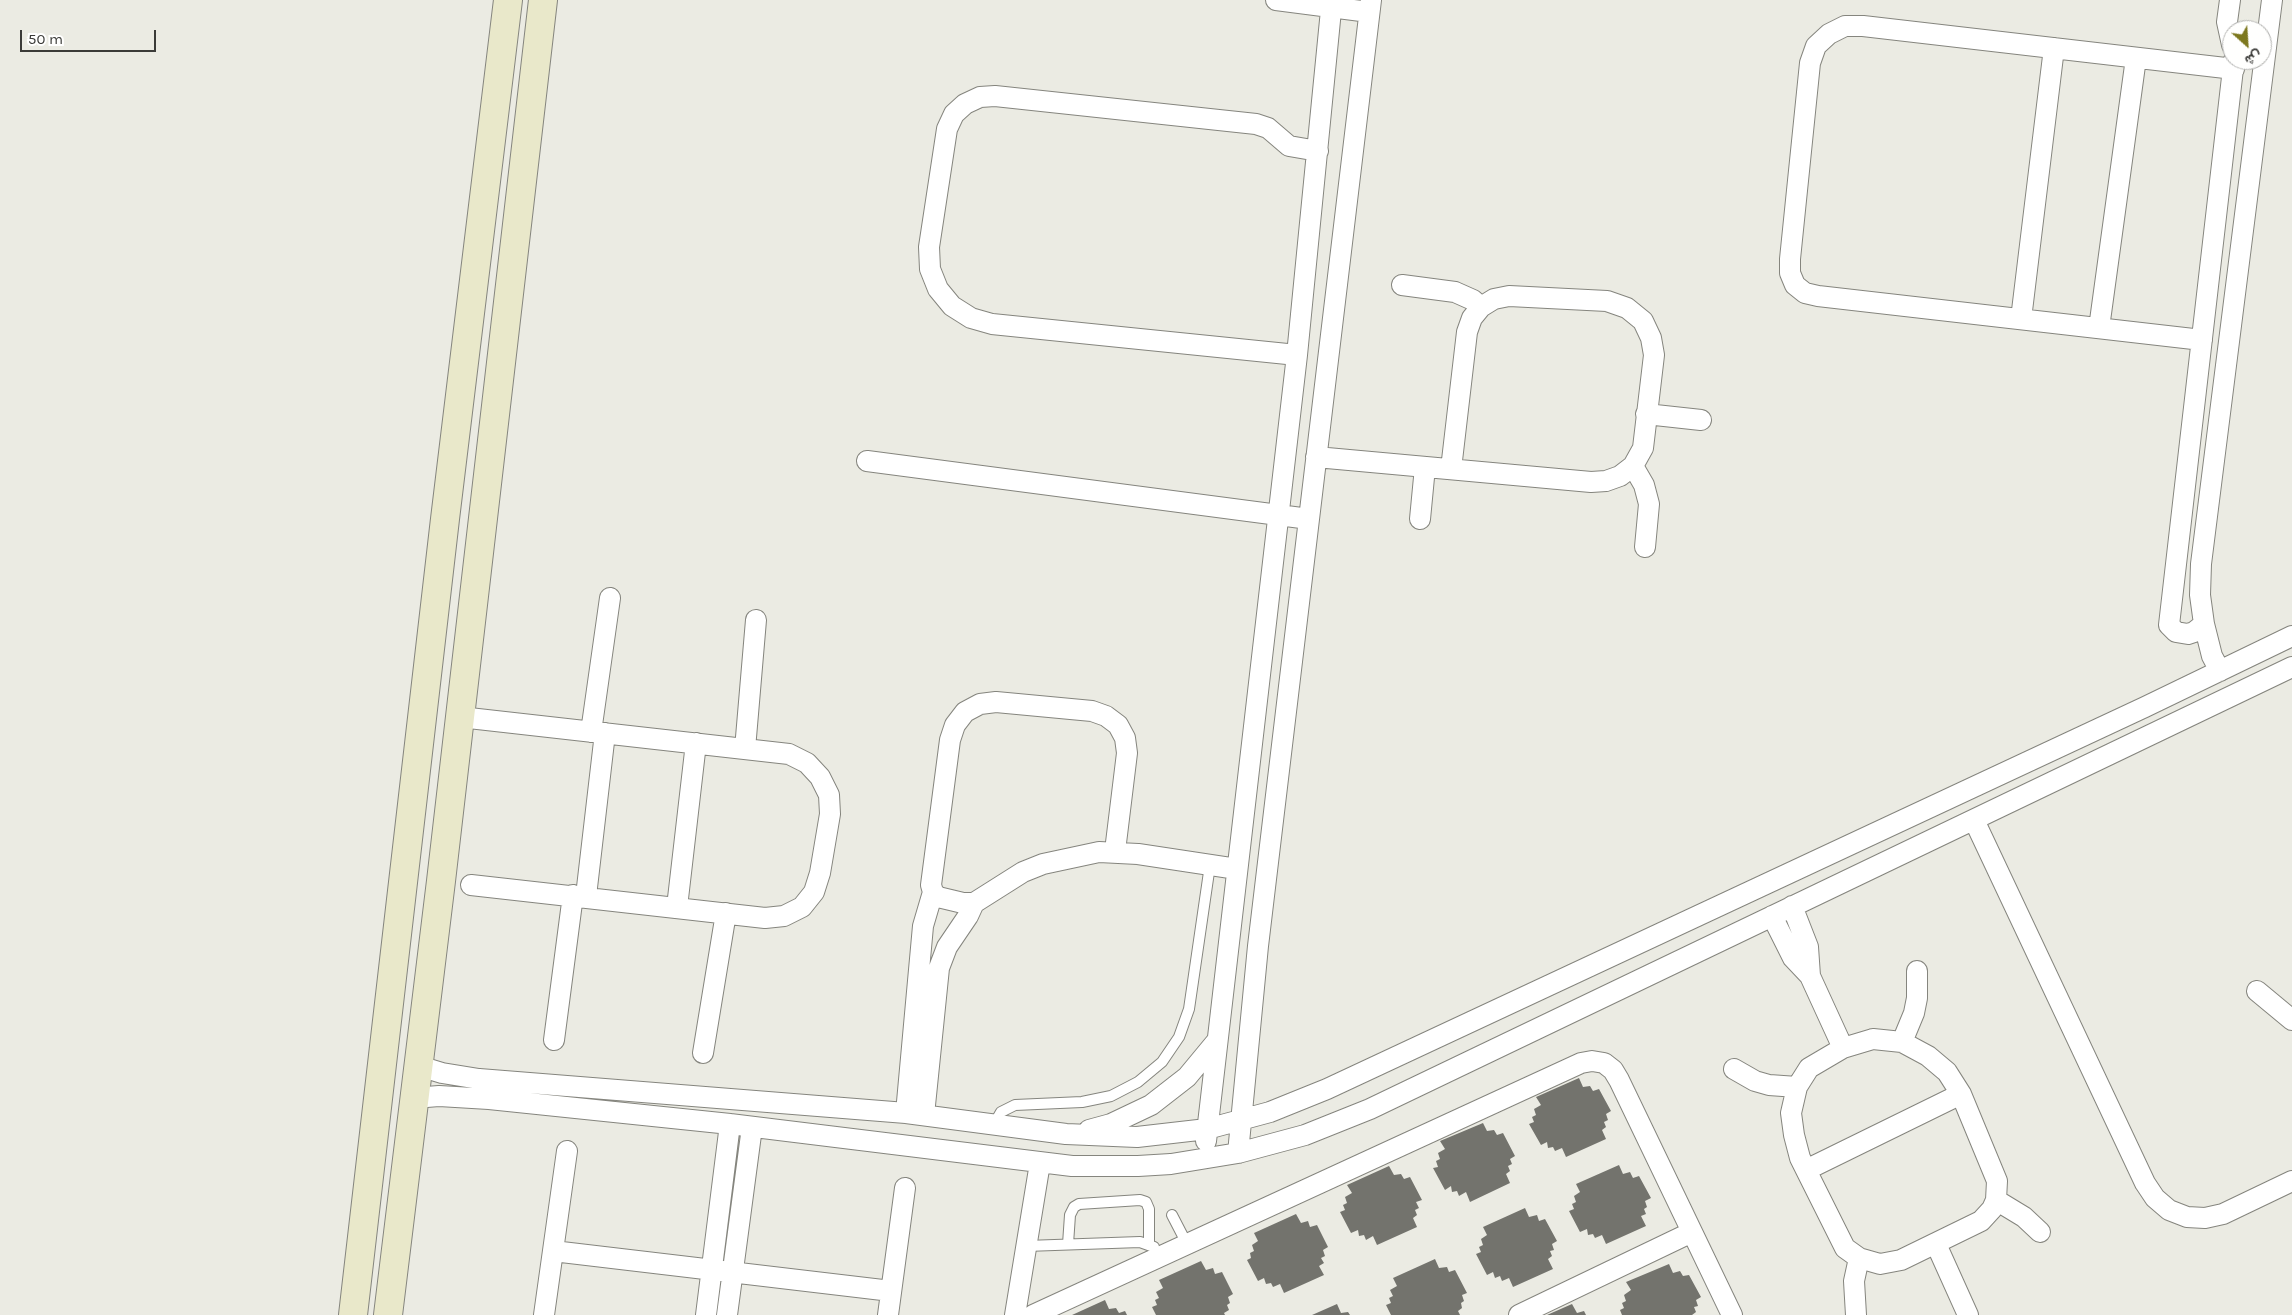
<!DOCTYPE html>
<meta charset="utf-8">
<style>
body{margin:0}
#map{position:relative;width:2292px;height:1315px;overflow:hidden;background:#ebebe3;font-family:Karla,Vazirmatn,sans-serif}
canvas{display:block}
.north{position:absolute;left:2222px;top:20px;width:50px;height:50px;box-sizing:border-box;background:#fffffe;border:1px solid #b1b1af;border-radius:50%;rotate:154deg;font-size:14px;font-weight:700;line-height:20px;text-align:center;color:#3b3b38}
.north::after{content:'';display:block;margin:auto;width:18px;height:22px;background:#7d781e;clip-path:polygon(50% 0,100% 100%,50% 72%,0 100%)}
.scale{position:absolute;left:20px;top:30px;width:136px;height:22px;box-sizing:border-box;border:2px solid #3b3b38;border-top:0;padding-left:6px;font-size:15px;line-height:18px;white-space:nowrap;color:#3b3b38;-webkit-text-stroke:4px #fffffe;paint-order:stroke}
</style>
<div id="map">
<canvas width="2292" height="1315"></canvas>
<div class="north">ش</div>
<div class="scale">50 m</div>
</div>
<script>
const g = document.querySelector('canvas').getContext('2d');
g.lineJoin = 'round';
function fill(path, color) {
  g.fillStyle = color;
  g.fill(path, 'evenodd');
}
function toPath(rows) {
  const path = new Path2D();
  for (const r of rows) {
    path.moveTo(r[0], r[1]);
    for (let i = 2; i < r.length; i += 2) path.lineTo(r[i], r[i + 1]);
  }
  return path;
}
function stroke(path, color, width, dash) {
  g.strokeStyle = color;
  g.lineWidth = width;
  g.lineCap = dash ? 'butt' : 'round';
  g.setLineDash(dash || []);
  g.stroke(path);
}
fill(toPath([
 [1579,1078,1583,1087,1590,1086,1593,1091,1599,1089,1611,1111,1606,1114,1608,1120,1604,1122,1606,1127,1602,1130,1606,1139,1566,1157,1562,1148,1555,1151,1553,1147,1548,1148,1547,1142,1541,1145,1529,1124,1534,1122,1532,1117,1536,1115,1534,1109,1541,1105,1536,1097],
 [1483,1123,1487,1131,1494,1130,1497,1135,1503,1133,1515,1156,1510,1159,1512,1164,1508,1166,1510,1171,1506,1174,1510,1183,1470,1202,1466,1192,1459,1196,1457,1191,1452,1192,1451,1186,1445,1190,1433,1168,1438,1167,1436,1161,1440,1159,1438,1153,1445,1149,1440,1141],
 [1619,1165,1623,1174,1630,1172,1633,1178,1639,1176,1651,1198,1645,1201,1647,1207,1644,1209,1646,1214,1641,1216,1646,1226,1606,1244,1602,1235,1595,1238,1593,1234,1588,1235,1587,1229,1580,1232,1569,1211,1574,1209,1572,1204,1576,1202,1574,1196,1580,1192,1576,1184],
 [1389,1166,1394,1175,1401,1174,1404,1179,1410,1177,1422,1200,1416,1202,1419,1208,1415,1210,1417,1215,1413,1218,1417,1227,1377,1245,1373,1236,1366,1240,1364,1235,1359,1236,1358,1230,1351,1233,1340,1212,1345,1210,1343,1205,1347,1203,1345,1197,1352,1193,1347,1185],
 [1525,1208,1529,1217,1537,1215,1539,1221,1545,1219,1557,1241,1552,1244,1554,1250,1550,1251,1552,1256,1548,1259,1553,1269,1513,1287,1509,1278,1502,1281,1500,1276,1495,1278,1493,1272,1487,1275,1476,1254,1481,1252,1479,1247,1483,1245,1481,1239,1487,1235,1483,1227],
 [1296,1214,1301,1223,1308,1221,1310,1227,1317,1225,1328,1247,1323,1250,1325,1256,1321,1258,1324,1263,1319,1266,1324,1275,1284,1293,1280,1284,1273,1287,1271,1283,1266,1284,1264,1278,1258,1281,1247,1260,1251,1258,1250,1253,1254,1251,1252,1245,1258,1241,1254,1233],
 [1435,1259,1439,1268,1447,1267,1449,1272,1455,1270,1467,1293,1462,1295,1464,1301,1461,1303,1462,1308,1458,1311,1460,1315,1391,1315,1386,1305,1391,1303,1389,1298,1393,1296,1390,1290,1397,1286,1393,1278],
 [1201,1261,1206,1270,1213,1268,1215,1274,1222,1272,1233,1294,1228,1297,1230,1303,1227,1305,1229,1310,1224,1313,1225,1315,1156,1315,1152,1307,1157,1305,1155,1300,1159,1298,1156,1292,1163,1288,1159,1280],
 [1669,1264,1673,1273,1680,1271,1683,1276,1689,1275,1701,1297,1696,1300,1698,1306,1694,1307,1696,1312,1692,1315,1622,1315,1620,1310,1624,1308,1622,1303,1626,1301,1624,1295,1631,1290,1626,1282],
 [1105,1300,1109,1309,1116,1308,1119,1313,1125,1311,1127,1315,1072,1315],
 [1337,1304,1341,1313,1348,1312,1350,1315,1312,1315],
 [1572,1304,1577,1313,1584,1311,1586,1315,1547,1315]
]), '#73736d');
const lane = toPath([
 [994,1124,1001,1112,1015,1105,1082,1102,1111,1096,1138,1082,1162,1062,1179,1037,1189,1009,1210,865],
 [1172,1215,1187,1244],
 [1068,1244,1070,1215,1074,1207,1079,1204,1140,1200,1146,1202,1149,1209,1149,1244],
 [1026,1246,1140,1242,1154,1247]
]);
const street = toPath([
 [1276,0,1369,12],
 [2230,0,2227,22,2232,45],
 [1402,285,1455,292,1473,300,1481,307],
 [2021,319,2054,48],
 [2099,328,2136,58],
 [2202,340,1818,296,1805,293,1795,285,1790,273,1790,259,1810,63,1816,46,1829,34,1845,26,1863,26,2234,69],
 [1297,355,992,324,971,318,952,306,938,289,930,269,929,247,947,129,954,114,965,104,980,97,995,96,1256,124,1268,128,1289,146,1318,151],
 [1646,414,1701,420],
 [1316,457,1591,482,1606,481,1620,476,1633,466,1643,448,1654,355,1651,338,1643,321,1627,308,1607,301,1509,296,1494,299,1481,307,1472,318,1467,332,1451,469],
 [867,461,1309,519],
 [1633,466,1644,485,1649,504,1645,547],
 [1420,519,1425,467],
 [2204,624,2194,632,2188,634,2176,632,2169,625,2234,60],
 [2220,671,2212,656,2204,624,2200,595,2201,564,2272,0],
 [460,717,789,754,807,763,820,777,829,795,830,814,820,873,814,892,802,907,784,916,765,918,471,885],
 [591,732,610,598],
 [745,749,756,620],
 [1974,820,2145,1183,2155,1198,2169,1210,2187,1217,2205,1218,2223,1214,2292,1181],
 [1115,851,1127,753,1125,738,1118,725,1106,716,1092,711,996,702,980,704,965,712,955,725,950,740,931,885,933,892,938,897,963,903,974,903,1023,872,1043,864,1099,852,1138,854,1237,869],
 [586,896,605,733],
 [1792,906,1808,947,1810,976],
 [677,907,696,743],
 [1772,916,1793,958,1810,976,1843,1048],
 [2257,991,2292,1020],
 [1873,1039,1902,1042,1928,1056,1947,1072,1961,1094,1997,1181,1996,1200,1992,1209,1981,1221,1901,1260,1880,1264,1859,1258,1845,1248,1800,1158,1794,1135,1791,1113,1797,1087,1809,1068,1843,1048,1873,1039],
 [554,1040,573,895],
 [1902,1042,1914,1013,1917,998,1917,971],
 [703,1053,726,913],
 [419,1066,442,1073,479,1079,906,1113,1066,1134,1137,1137,1207,1129,1270,1112,1327,1089,2145,707,2292,636],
 [1734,1069,1755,1081,1769,1085,1797,1087],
 [414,1098,439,1096,489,1099,730,1124,1072,1166,1138,1166,1171,1164,1238,1153,1305,1135,1370,1109,2292,667],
 [906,1113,923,926,933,892],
 [924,1115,939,968,947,947,968,916,974,903],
 [1089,1130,1111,1124,1151,1105,1187,1077,1216,1042],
 [1206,1141,1297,355,1332,0],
 [1238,1153,1258,946,1371,0],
 [1806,1170,1961,1094],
 [1996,1200,2024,1217,2040,1232],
 [1936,1244,1968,1315],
 [553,1251,891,1291],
 [544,1315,567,1151],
 [706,1315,730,1124],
 [727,1315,752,1127],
 [888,1315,905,1188],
 [1015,1315,1040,1163],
 [1033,1315,1581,1063,1592,1061,1604,1063,1613,1070,1619,1080,1732,1315],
 [1519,1315,1692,1232],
 [1856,1315,1854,1281,1859,1258]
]);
const secondary = toPath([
 [353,1315,445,519,508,0],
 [388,1315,441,881,543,0]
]);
stroke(lane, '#85857e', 12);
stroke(street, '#85857e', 22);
stroke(secondary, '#85857e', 30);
stroke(lane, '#fff', 10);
stroke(street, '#fff', 20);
stroke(secondary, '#e9e8ca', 28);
</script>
